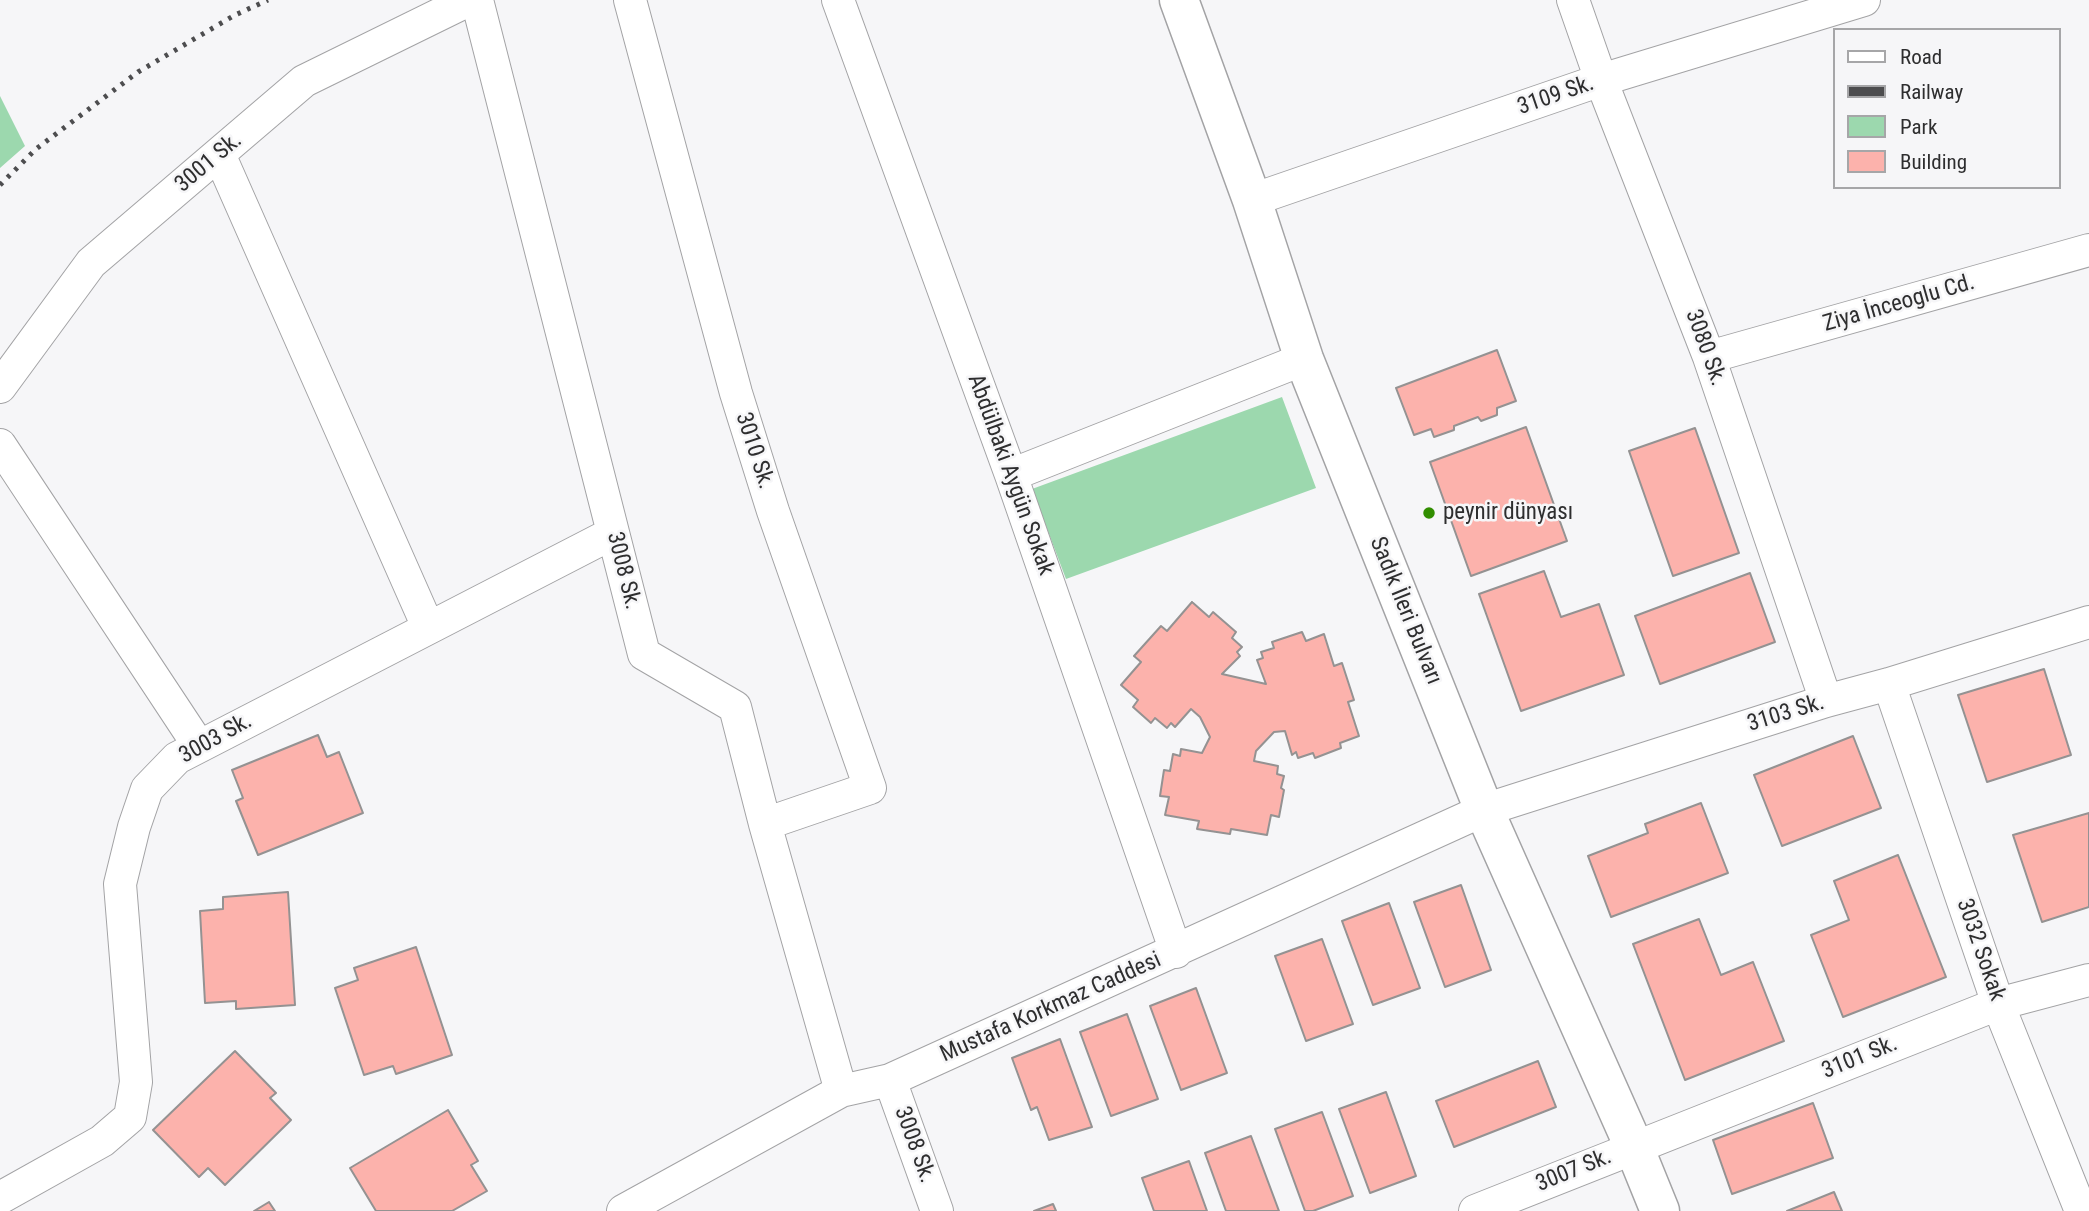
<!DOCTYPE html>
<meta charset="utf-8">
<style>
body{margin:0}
#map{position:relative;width:2089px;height:1211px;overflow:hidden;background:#f6f6f8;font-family:"Roboto Condensed",sans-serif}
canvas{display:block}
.legend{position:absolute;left:1833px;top:28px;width:228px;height:161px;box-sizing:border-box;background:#f6f6f8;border:2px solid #a6a6a8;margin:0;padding:9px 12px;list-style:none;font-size:21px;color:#2e2e2f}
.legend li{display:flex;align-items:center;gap:14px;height:35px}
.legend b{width:35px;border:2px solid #a6a6a8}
</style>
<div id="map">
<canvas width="2089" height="1211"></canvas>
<ul class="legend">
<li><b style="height:9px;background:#fff"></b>Road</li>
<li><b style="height:9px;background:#4d4d4f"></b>Railway</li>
<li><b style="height:19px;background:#9cd8ae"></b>Park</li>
<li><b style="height:19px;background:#fcb2ac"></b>Building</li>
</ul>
</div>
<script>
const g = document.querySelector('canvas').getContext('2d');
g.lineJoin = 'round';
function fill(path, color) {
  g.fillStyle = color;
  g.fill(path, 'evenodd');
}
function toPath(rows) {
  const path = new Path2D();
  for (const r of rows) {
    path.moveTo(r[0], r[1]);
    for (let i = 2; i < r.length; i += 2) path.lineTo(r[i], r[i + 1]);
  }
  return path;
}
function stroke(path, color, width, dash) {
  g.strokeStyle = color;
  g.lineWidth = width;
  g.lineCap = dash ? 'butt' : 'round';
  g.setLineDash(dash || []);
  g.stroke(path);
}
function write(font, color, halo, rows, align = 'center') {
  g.font = font + ' "Roboto Condensed",sans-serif';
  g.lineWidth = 5;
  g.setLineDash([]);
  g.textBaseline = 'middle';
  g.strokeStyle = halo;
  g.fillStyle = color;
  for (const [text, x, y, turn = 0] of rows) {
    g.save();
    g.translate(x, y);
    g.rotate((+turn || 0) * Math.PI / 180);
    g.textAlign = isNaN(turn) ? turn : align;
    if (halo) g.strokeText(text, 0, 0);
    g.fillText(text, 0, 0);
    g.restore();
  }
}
fill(toPath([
 [0,96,25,146,0,168],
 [1282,397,1316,488,1066,579,1032,489]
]), '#9cd8ae');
const building = toPath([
 [1497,350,1516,401,1497,408,1497,415,1481,421,1478,417,1454,426,1454,430,1434,437,1431,429,1414,435,1396,388,1497,350],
 [1526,427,1567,541,1471,576,1430,462,1526,427],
 [1695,428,1739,553,1673,576,1629,451,1695,428],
 [1544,571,1561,617,1599,604,1624,675,1521,711,1479,594,1544,571],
 [1750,573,1775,642,1660,684,1635,616,1750,573],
 [1192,602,1209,617,1213,612,1236,632,1232,638,1242,647,1237,652,1240,656,1222,674,1266,684,1257,660,1263,658,1261,652,1274,648,1272,642,1302,632,1306,641,1324,634,1334,666,1342,663,1354,700,1348,702,1359,736,1340,743,1341,748,1315,758,1313,753,1298,758,1296,752,1292,755,1285,731,1274,732,1256,751,1254,761,1278,766,1277,774,1284,776,1281,788,1284,790,1279,817,1271,815,1267,835,1231,829,1230,834,1197,829,1199,821,1165,815,1169,797,1160,796,1164,770,1170,771,1173,754,1180,756,1181,749,1202,753,1210,737,1200,717,1191,709,1175,727,1171,723,1167,728,1155,718,1151,723,1133,707,1138,700,1121,685,1141,662,1134,656,1161,626,1167,631,1192,602],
 [2044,669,2071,755,1987,782,1958,695,2044,669],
 [318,735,327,757,339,752,363,813,258,855,236,801,243,798,232,770,318,735],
 [1853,736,1881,808,1782,846,1754,775,1853,736],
 [1701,803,1728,873,1611,917,1588,856,1648,833,1645,824,1701,803],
 [2089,813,2089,907,2042,922,2013,835,2089,813],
 [1898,855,1946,977,1843,1017,1811,935,1849,920,1834,881,1898,855],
 [1461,885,1491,970,1445,987,1414,902,1461,885],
 [288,892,295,1005,236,1009,236,1001,205,1003,200,911,223,909,223,897,288,892],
 [1389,903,1420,988,1373,1005,1342,921,1389,903],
 [1699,919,1721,975,1753,962,1784,1041,1685,1080,1633,944,1699,919],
 [1322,939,1353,1024,1306,1041,1275,956,1322,939],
 [416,947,452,1055,396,1074,393,1066,364,1075,335,988,358,980,354,968,416,947],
 [1196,988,1227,1073,1181,1090,1150,1006,1196,988],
 [1127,1014,1158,1099,1111,1116,1080,1032,1127,1014],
 [1060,1039,1092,1127,1049,1140,1037,1107,1031,1110,1012,1058,1060,1039],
 [235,1051,276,1093,270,1098,291,1120,225,1185,208,1168,199,1177,153,1130,235,1051],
 [1538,1061,1556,1107,1454,1147,1436,1101,1538,1061],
 [1386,1092,1416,1176,1370,1193,1339,1109,1386,1092],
 [1813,1103,1833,1158,1732,1194,1713,1140,1813,1103],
 [448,1110,478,1161,471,1165,487,1191,452,1211,376,1211,350,1168,448,1110],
 [1322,1112,1353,1196,1313,1211,1305,1211,1275,1129,1322,1112],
 [1251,1136,1279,1211,1226,1211,1205,1153,1251,1136],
 [1189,1161,1207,1211,1154,1211,1142,1178,1189,1161],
 [1834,1192,1842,1211,1787,1211,1834,1192],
 [269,1202,275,1211,254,1211,269,1202],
 [1053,1204,1056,1211,1034,1211,1053,1204]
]);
fill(building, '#fcb2ac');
stroke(building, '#949292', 2);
const minor = toPath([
 [477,0,644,654,735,707,765,824,841,1091],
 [630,0,736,393,773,511,870,788,765,824],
 [838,0,1011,475,1176,952],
 [1573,0,1601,80,1709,357,1826,701],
 [219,154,428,627],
 [1252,200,1601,80,1864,0],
 [1709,357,2089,250],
 [0,387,91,263,304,81,469,0],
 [0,445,199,746],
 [1011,475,1304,359],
 [1889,684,1998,1004,2081,1211],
 [890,1080,937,1211],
 [0,1198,102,1141,130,1117,136,1082,120,884,134,827,147,789,177,758,613,533],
 [623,1211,841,1091,890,1080,1484,810,1826,701,1889,684,2089,622],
 [1475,1211,1998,1004,2089,980]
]);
const major = toPath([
 [1179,0,1252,200,1304,359,1484,810,1634,1147,1660,1211]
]);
stroke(minor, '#a3a3a5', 34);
stroke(major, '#a3a3a5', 41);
stroke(minor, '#fff', 32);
stroke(major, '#fff', 38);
stroke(toPath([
 [0,185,36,149,138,72,235,15,268,0]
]), '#4d4d4f', 5, [3.5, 7]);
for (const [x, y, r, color] of [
 [1429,513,7,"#318e00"]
]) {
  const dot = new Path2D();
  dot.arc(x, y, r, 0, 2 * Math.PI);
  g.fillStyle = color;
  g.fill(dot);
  stroke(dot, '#f6f6f8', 2.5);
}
write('23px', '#2e2e2f', '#f6f6f8', [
 ["3109 Sk.",1556,96,-19],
 ["3001 Sk.",209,163,-40],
 ["Ziya İnceoglu Cd.",1899,304,-16],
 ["3080 Sk.",1705,348,70],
 ["3010 Sk.",754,451,72],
 ["Abdülbaki Aygün Sokak",1010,475,70],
 ["3008 Sk.",623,571,76],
 ["Sadık İleri Bulvarı",1405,611,68],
 ["3103 Sk.",1786,714,-17],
 ["3003 Sk.",216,739,-29],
 ["3032 Sokak",1980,950,71],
 ["Mustafa Korkmaz Caddesi",1051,1008,-24],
 ["3101 Sk.",1860,1058,-22],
 ["3008 Sk.",914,1145,70],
 ["3007 Sk.",1574,1171,-22]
]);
write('23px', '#2e2e2f', '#f6f6f8', [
 ["peynir dünyası",1443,513]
], 'left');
</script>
